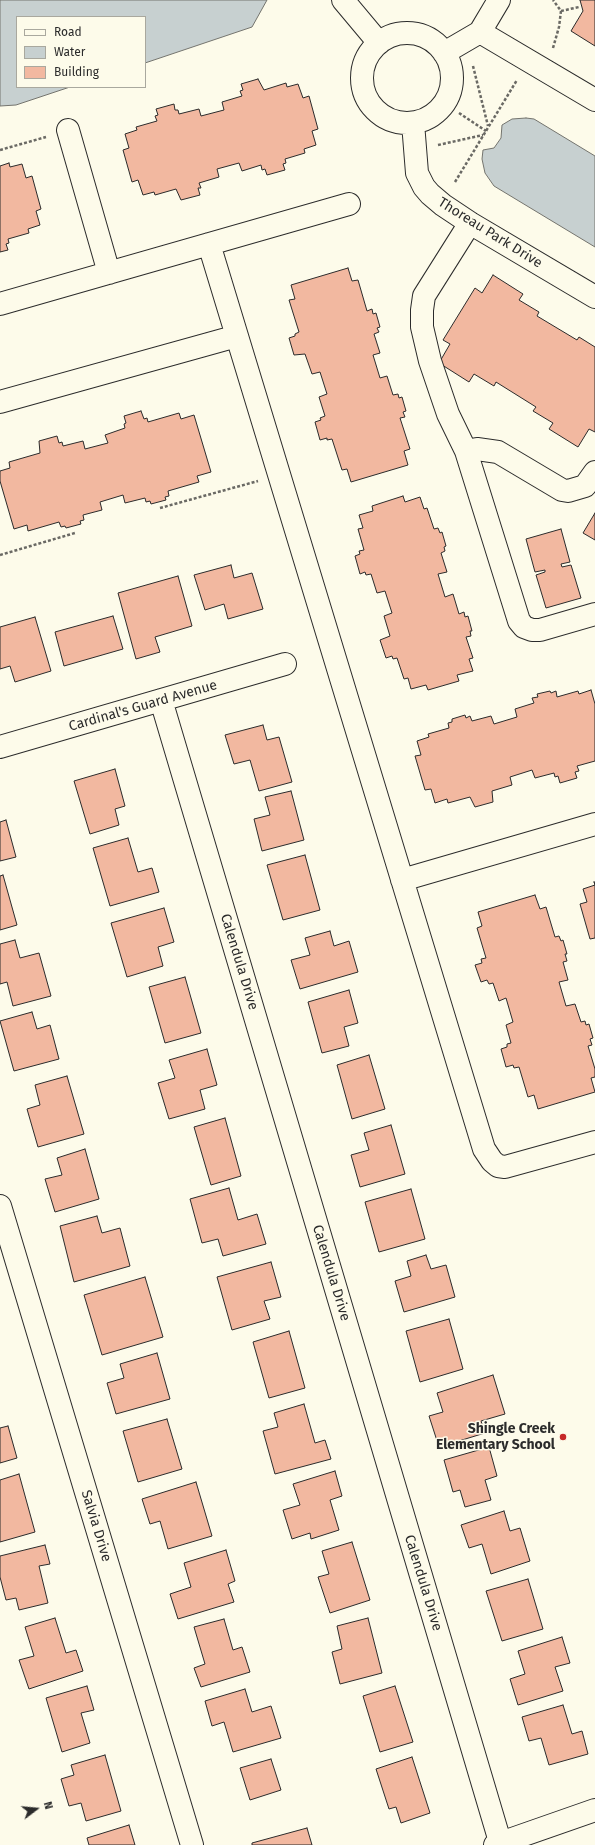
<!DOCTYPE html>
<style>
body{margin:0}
#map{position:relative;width:595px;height:1845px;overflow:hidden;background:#fdfbea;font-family:"Fira Sans",sans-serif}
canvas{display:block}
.legend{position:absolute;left:16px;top:16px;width:130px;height:72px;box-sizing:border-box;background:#fdfbea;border:1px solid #a9a89e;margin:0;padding:5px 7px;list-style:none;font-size:12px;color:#2b2b2b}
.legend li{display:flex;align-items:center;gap:8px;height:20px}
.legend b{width:20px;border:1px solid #a9a89e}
.north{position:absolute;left:16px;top:1789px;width:40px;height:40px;-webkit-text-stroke:3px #fdfbea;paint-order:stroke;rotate:74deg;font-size:11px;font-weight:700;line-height:16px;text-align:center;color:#2b2b2b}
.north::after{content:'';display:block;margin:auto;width:14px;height:18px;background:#2b2b2b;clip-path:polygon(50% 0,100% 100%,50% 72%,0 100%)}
</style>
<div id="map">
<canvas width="595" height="1845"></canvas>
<ul class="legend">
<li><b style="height:5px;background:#fdfbea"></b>Road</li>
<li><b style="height:11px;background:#c7d0d0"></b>Water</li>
<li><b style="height:11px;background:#f2b8a0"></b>Building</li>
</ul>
<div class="north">N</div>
</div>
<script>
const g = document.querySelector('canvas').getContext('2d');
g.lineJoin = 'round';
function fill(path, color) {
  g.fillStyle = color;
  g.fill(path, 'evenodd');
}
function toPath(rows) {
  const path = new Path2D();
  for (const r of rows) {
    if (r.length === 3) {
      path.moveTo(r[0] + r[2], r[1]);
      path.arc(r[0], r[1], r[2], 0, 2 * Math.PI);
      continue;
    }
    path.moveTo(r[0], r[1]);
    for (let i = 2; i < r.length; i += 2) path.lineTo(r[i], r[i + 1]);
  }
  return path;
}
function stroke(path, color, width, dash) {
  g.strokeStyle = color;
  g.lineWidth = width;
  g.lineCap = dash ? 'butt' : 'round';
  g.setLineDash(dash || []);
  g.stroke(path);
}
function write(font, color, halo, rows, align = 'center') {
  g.font = font + ' "Fira Sans",sans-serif';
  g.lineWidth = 3;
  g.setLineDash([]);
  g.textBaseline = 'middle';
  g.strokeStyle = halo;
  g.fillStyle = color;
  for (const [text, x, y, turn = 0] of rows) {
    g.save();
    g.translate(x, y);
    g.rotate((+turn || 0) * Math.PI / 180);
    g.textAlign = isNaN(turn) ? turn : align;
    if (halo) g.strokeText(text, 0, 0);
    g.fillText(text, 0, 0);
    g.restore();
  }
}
const water = toPath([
 [0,0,267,0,252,27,145,63,145,17,17,17,17,87,70,87,16,105,0,106,0,0],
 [526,118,534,119,595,156,595,247,494,186,485,173,482,159,483,150,494,148,501,138,502,125,512,119,526,118]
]);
fill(water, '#c7d0d0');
stroke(water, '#74746e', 1);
const building = toPath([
 [580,0,595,0,595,46,571,31,583,11,580,0],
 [258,79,264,90,286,83,287,87,298,84,303,98,309,96,318,129,312,131,316,145,304,149,305,153,285,159,286,163,283,164,285,170,267,175,265,169,262,170,261,165,242,171,239,163,217,169,219,177,199,183,201,188,198,188,200,195,181,200,176,189,155,195,154,192,143,195,138,180,132,182,123,150,129,148,125,134,137,130,136,127,157,121,155,116,158,115,156,109,174,104,175,110,178,110,179,114,199,109,201,116,224,110,222,102,242,96,240,91,243,90,241,84,258,79],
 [9,163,10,167,22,164,26,178,32,176,41,209,36,211,40,225,28,229,29,233,8,239,9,243,6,244,8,250,0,252,0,166,9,163],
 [348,268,352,281,358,280,367,311,372,309,373,314,376,313,380,327,377,328,379,332,374,334,380,353,373,355,380,378,387,376,393,395,398,394,399,398,402,397,406,411,403,412,405,417,400,418,410,449,404,451,408,465,351,482,347,469,342,470,332,439,327,440,327,438,320,440,315,422,321,420,320,418,325,416,319,397,327,394,320,372,312,374,305,354,294,355,289,338,295,336,295,334,299,332,289,300,295,299,291,285,348,268],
 [493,275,523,294,519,300,539,312,537,316,577,340,579,337,595,347,595,432,589,429,578,447,549,429,553,423,533,411,536,407,496,382,494,386,474,374,469,382,439,363,450,344,443,340,475,288,482,293,493,275],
 [141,411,144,419,147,418,148,422,179,413,181,419,194,415,211,472,197,476,199,482,168,491,169,496,165,497,166,500,151,504,150,501,146,502,145,498,125,503,123,495,100,502,102,510,83,515,84,520,80,521,81,524,66,528,65,526,61,527,59,522,28,531,27,525,14,529,0,481,0,471,10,468,9,462,40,453,39,441,57,436,59,443,62,442,63,446,83,441,85,449,108,443,105,435,125,428,124,424,126,423,124,416,141,411],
 [403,496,405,502,420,497,424,509,427,508,434,529,438,528,440,533,442,532,446,546,444,547,445,551,441,553,447,572,438,574,445,597,453,594,459,614,464,612,465,617,468,616,472,631,470,631,471,636,466,637,473,658,469,659,473,671,457,675,459,681,428,690,426,685,411,689,408,678,404,679,397,658,393,659,392,656,386,658,380,640,390,636,384,616,392,613,385,591,377,593,371,574,366,575,365,572,360,574,355,556,360,554,359,551,364,550,358,529,363,528,359,515,373,511,372,506,403,496],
 [595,513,595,540,583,533,595,513],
 [561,529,570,562,561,564,562,567,571,565,581,598,546,608,536,575,545,572,545,570,535,572,526,539,561,529],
 [231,565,234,578,252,573,263,609,228,619,224,604,205,610,194,575,231,565],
 [178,576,192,626,155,637,160,652,136,659,118,593,178,576],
 [113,616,123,649,64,666,55,632,113,616],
 [35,617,51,671,15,682,10,666,0,669,0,627,35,617],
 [591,690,595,704,595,761,577,766,579,771,575,772,577,778,560,783,558,776,555,777,554,773,535,778,532,770,510,777,512,785,492,791,493,802,475,807,470,797,448,803,447,799,435,803,431,789,425,790,415,756,421,755,417,741,429,737,428,734,449,728,448,723,452,722,452,719,465,715,466,718,470,716,472,721,491,716,494,724,517,717,515,709,534,703,532,698,538,697,537,694,550,691,551,693,556,691,557,697,578,691,579,694,591,690],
 [263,725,267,740,279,737,292,782,259,791,250,760,234,764,225,735,263,725],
 [115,769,125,806,115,809,119,825,90,834,74,781,115,769],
 [291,791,304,840,262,851,254,819,270,815,265,797,291,791],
 [6,820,16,857,0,861,0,822,6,820],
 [128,838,138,872,152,868,159,892,110,906,93,848,128,838],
 [305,855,320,910,283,920,267,865,305,855],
 [3,875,17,925,0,930,0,876,3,875],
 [594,882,595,882,595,938,590,939,580,904,587,902,583,889,595,885,594,882],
 [535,895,540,909,546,907,555,937,559,936,561,941,563,940,567,954,565,954,567,961,563,962,568,980,559,982,566,1006,575,1004,581,1022,585,1021,586,1025,589,1024,593,1038,590,1039,592,1045,588,1046,595,1069,595,1077,591,1078,595,1092,538,1109,534,1095,528,1097,519,1067,514,1068,513,1065,506,1067,501,1049,507,1047,507,1044,511,1043,506,1025,513,1022,506,998,499,1001,493,983,489,984,487,980,481,982,475,965,482,963,481,959,486,958,477,928,482,926,478,912,535,895],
 [164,908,174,942,158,947,163,966,127,977,111,923,164,908],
 [330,931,334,946,349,941,358,972,300,989,291,960,310,955,305,938,330,931],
 [15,940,20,958,39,953,51,996,13,1006,7,982,0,984,0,944,15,940],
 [185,977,201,1033,165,1043,149,987,185,977],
 [349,990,358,1023,344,1027,349,1046,322,1053,308,1002,349,990],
 [32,1012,37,1029,50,1025,59,1059,14,1071,0,1021,32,1012],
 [207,1049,217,1085,200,1090,205,1109,169,1119,158,1083,175,1078,169,1060,207,1049],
 [369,1055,385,1109,352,1119,337,1065,369,1055],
 [67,1076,84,1134,38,1147,27,1109,40,1105,35,1085,67,1076],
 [225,1118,241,1176,211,1185,194,1127,225,1118],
 [391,1125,405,1174,360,1187,351,1155,369,1150,364,1133,391,1125],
 [85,1149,99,1199,55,1212,45,1179,62,1175,57,1158,85,1149],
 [229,1188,238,1220,257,1214,266,1244,223,1256,218,1239,202,1243,190,1199,229,1188],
 [411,1189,425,1239,379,1252,365,1202,411,1189],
 [97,1216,102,1233,120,1228,130,1266,74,1282,60,1226,97,1216],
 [426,1255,431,1269,446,1265,455,1297,404,1312,395,1281,411,1276,407,1261,426,1255],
 [271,1262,281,1297,264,1301,270,1319,232,1330,217,1277,271,1262],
 [145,1277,163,1337,102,1355,84,1295,145,1277],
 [449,1319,463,1369,420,1382,406,1331,449,1319],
 [289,1331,305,1388,269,1398,253,1342,289,1331],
 [157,1353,170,1399,116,1414,107,1383,124,1378,120,1364,157,1353],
 [493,1375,505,1414,481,1421,485,1433,439,1447,429,1416,443,1412,437,1393,493,1375],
 [304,1404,315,1443,325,1440,331,1459,275,1474,263,1431,278,1427,274,1413,304,1404],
 [167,1419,182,1469,138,1482,123,1431,167,1419],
 [8,1426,17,1458,0,1463,0,1428,8,1426],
 [489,1447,497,1476,485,1480,491,1500,465,1507,460,1490,453,1492,444,1460,489,1447],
 [335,1471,342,1496,330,1500,339,1530,311,1539,310,1533,292,1539,283,1510,300,1505,293,1484,335,1471],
 [19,1474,35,1532,0,1542,0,1480,19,1474],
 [196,1482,212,1536,168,1549,160,1521,150,1524,142,1499,196,1482],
 [504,1511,510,1531,520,1528,530,1561,491,1574,482,1544,469,1548,461,1525,504,1511],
 [352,1542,370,1600,330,1613,318,1577,329,1574,322,1551,352,1542],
 [45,1545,50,1564,39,1566,48,1603,19,1610,16,1598,6,1600,0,1577,0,1556,45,1545],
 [226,1550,235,1581,228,1584,234,1602,178,1619,170,1594,191,1587,184,1563,226,1550],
 [528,1579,543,1629,502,1641,486,1591,528,1579],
 [55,1618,66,1653,76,1650,83,1671,29,1689,19,1660,34,1656,25,1627,55,1618],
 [368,1618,382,1673,340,1684,332,1652,342,1649,337,1626,368,1618],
 [224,1619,233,1650,242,1647,250,1672,201,1687,194,1668,205,1664,194,1627,224,1619],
 [562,1637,570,1663,555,1667,563,1691,518,1705,510,1679,525,1674,518,1651,562,1637],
 [87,1686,94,1710,81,1713,90,1743,62,1752,46,1698,87,1686],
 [395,1686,413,1742,380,1752,363,1696,395,1686],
 [245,1689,252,1712,271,1706,281,1738,233,1752,224,1722,212,1726,205,1701,245,1689],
 [563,1705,572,1734,582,1731,588,1754,549,1765,541,1738,529,1741,522,1717,563,1705],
 [105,1755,121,1811,86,1821,81,1803,69,1806,61,1779,74,1775,71,1765,105,1755],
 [412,1757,430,1813,401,1823,396,1807,389,1809,376,1769,412,1757],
 [271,1759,281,1790,250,1800,240,1768,271,1759],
 [129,1825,135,1845,89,1845,87,1838,129,1825],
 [307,1828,312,1845,252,1845,252,1843,307,1828]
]);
fill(building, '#f2b8a0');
stroke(building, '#2b2b2b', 1);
const minor = toPath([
 [343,0,379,43],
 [480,32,595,100],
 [407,78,45],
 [444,53,480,32,499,0],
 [413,123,417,173,424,187,430,194,443,205,470,223,595,297],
 [68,130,109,273],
 [470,223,424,296,422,310,422,327,430,361,448,414,466,451,519,621,524,627,532,630,540,630,595,614],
 [209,244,484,1149,492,1161,498,1166,505,1167,595,1142],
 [0,304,349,204],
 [0,402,237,336],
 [466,451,477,449,498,452,562,490,568,491,585,486,595,472],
 [161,700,501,1845],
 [0,747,285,664],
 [402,880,595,824],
 [0,1206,192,1845],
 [495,1845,595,1810]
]);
stroke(minor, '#2b2b2b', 24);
stroke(toPath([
 [561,11,579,7],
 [553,48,559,27,561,11,553,0],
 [473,66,488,126],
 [459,113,486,131],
 [438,145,483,135],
 [0,150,46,137],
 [455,182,517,80],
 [160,508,258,481],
 [0,555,75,533]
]), '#6a6964', 2.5, [3, 2]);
stroke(minor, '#fdfbea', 22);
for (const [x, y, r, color] of [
 [563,1437,4,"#c62828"]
]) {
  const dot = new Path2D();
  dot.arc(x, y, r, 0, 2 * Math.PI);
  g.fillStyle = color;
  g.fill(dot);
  stroke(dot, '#fdfbea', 1.5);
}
write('14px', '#2b2b2b', '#fdfbea', [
 ["Thoreau Park Drive",490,233,32],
 ["Cardinal's Guard Avenue",143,706,-16],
 ["Calendula Drive",239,962,73],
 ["Calendula Drive",331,1273,73],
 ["Salvia Drive",96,1526,73],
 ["Calendula Drive",423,1583,73]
]);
write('bold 14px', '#2b2b2b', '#fdfbea', [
 ["Shingle Creek",555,1429],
 ["Elementary School",555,1445]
], 'right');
</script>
